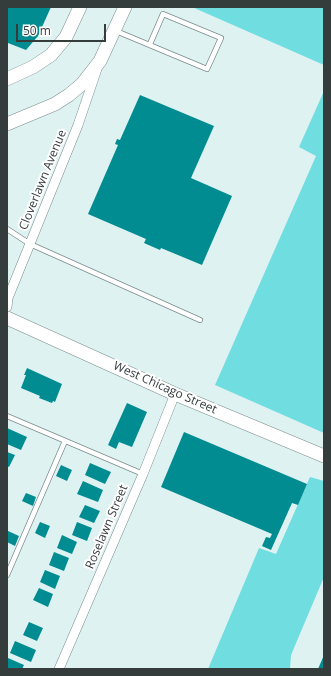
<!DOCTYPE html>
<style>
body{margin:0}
#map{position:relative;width:331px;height:676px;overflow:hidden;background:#dff2f2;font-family:"Open Sans",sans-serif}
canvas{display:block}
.frame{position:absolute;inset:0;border:8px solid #353c3c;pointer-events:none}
.scale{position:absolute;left:16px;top:24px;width:90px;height:18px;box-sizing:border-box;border:2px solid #353c3c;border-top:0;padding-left:5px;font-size:12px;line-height:14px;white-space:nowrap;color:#353c3c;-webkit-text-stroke:3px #fff;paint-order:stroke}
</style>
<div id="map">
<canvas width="331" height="676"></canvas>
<div class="frame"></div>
<div class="scale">50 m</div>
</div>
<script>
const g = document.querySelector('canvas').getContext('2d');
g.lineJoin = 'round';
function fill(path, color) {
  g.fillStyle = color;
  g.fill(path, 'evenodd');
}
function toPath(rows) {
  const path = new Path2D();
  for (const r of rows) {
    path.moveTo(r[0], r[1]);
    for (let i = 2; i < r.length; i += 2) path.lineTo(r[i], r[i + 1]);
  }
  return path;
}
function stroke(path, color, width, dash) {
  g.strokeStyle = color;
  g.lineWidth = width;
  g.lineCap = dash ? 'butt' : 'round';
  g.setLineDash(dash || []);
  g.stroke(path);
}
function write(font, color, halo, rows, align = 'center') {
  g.font = font + ' "Open Sans",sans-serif';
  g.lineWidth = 4;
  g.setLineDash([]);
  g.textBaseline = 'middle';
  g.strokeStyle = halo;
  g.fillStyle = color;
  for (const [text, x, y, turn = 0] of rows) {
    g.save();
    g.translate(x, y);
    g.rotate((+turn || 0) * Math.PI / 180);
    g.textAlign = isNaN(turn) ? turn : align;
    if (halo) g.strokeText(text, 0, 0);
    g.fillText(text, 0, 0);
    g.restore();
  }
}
fill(toPath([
 [192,7,324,7,324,65],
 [324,91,324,433,215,385,316,156,299,147],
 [310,477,324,481,324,577,291,655,290,669,208,669,259,548,276,554]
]), '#70dde0');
fill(toPath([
 [7,7,51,7,38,36,26,50,8,43,7,46],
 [140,95,214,126,191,178,232,196,202,265,161,248,160,250,144,243,146,239,88,214,118,145,115,144,117,139,120,140],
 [27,368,62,384,55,402,53,401,52,403,39,398,40,396,21,388,26,375,24,375],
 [127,403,147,412,132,447,119,442,116,449,108,445],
 [7,428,27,437,21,450,7,444],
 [184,432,307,484,298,505,292,503,271,550,262,546,266,537,270,538,272,534,161,487],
 [7,452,15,455,9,467,7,466],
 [90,463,111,472,105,484,85,475],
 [61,465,72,470,67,481,56,476],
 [83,481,103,490,98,502,77,494],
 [26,493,36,497,33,506,22,501],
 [85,505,100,511,94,523,79,517],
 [40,522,50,526,45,538,35,533],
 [77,522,92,528,87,541,72,535],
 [8,531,19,536,15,546,7,542],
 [62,535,77,542,72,554,57,548],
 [54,552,69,558,64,571,49,565],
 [45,570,60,576,55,589,40,582],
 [39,588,53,594,48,607,33,600],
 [29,622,43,628,37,641,23,635],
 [15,641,36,650,31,662,10,653],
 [324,655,324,669,318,669],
 [8,658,24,665,22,669,7,669]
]), '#008c90');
const lane = toPath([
 [116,31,207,69,221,38,163,14,150,44],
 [7,229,30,244,200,320],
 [7,416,143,474],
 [7,575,65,441]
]);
const street = toPath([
 [7,307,8,298,78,125,97,69],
 [59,669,143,474,175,394]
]);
const secondary = toPath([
 [7,79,33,67,51,55,66,37,80,7],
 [7,124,55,104,69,95,82,84,100,61,125,7],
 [7,318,175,394,324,456]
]);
stroke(lane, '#7b8c8c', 6);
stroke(street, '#7b8c8c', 10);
stroke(secondary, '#7b8c8c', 14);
stroke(lane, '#fff', 4.5);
stroke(street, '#fff', 9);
stroke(secondary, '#fff', 13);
write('12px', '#353c3c', '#fff', [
 ["Cloverlawn Avenue",43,180,-68],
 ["West Chicago Street",165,388,24],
 ["Roselawn Street",107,527,-67]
]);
</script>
